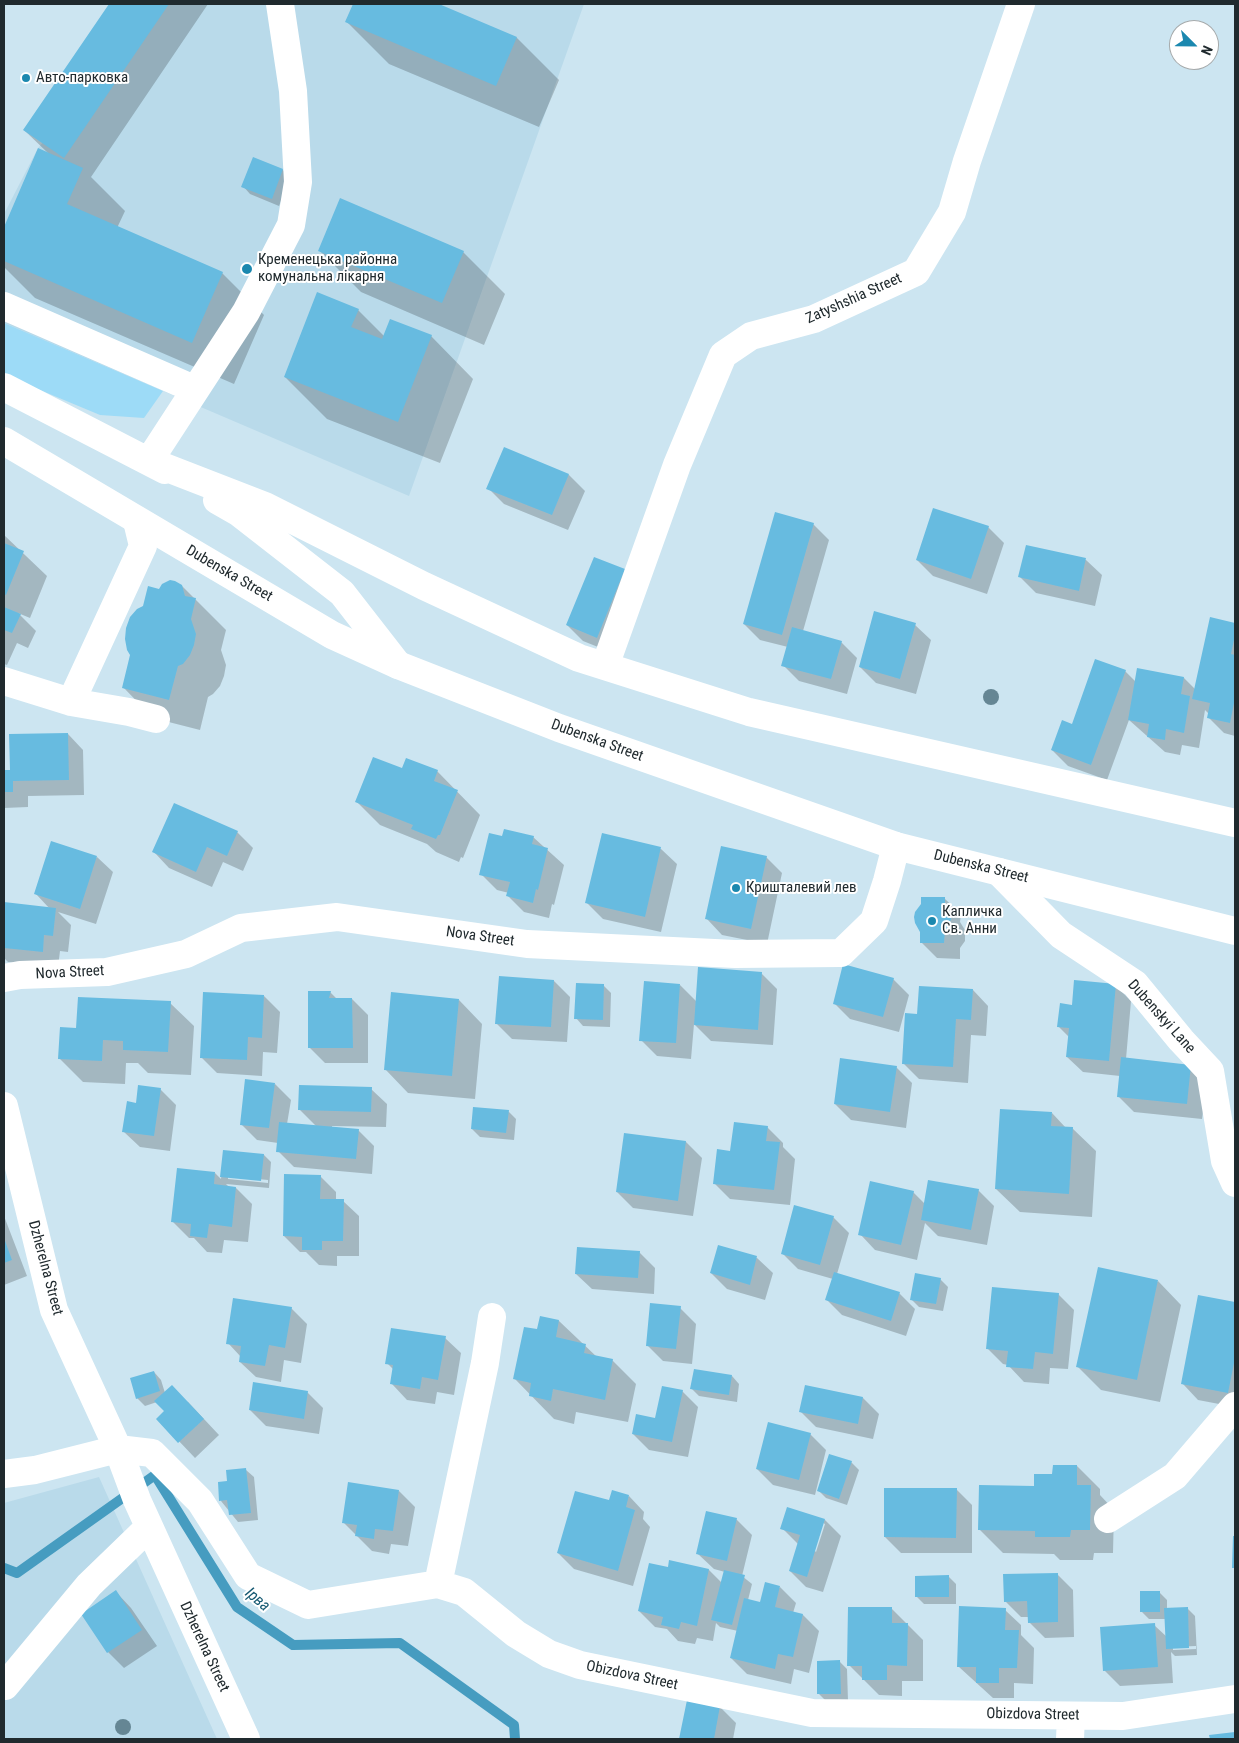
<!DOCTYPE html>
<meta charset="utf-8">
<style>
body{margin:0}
#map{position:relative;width:1239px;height:1743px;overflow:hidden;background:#cce5f1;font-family:"Roboto Condensed",sans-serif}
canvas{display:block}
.frame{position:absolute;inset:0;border:5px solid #202a2e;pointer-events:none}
.north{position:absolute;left:1169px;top:20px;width:50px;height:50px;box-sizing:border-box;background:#fff;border:1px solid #a6aaab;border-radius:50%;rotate:113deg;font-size:14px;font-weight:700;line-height:20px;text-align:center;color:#202a2e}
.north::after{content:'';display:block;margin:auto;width:18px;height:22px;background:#1b88af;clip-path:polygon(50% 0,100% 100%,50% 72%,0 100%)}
</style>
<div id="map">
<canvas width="1239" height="1743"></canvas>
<div class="frame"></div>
<div class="north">N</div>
</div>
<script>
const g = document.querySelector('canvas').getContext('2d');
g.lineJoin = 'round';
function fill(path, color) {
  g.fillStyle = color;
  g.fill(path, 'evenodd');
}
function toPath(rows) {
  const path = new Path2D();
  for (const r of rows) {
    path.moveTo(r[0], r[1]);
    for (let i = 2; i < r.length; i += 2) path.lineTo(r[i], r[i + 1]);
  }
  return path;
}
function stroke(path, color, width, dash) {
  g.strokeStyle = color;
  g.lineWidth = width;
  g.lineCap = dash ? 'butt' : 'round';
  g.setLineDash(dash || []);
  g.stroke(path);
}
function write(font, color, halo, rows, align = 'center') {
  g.font = font + ' "Roboto Condensed",sans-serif';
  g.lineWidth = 4;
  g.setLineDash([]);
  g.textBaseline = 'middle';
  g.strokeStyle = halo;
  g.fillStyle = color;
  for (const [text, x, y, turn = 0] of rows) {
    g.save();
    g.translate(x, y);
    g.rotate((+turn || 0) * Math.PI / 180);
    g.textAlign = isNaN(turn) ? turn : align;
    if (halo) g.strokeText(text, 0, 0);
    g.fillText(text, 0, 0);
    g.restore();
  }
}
fill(toPath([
 [164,4,584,4,409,496,4,323,4,214,38,148],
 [99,1477,217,1739,4,1739,4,1503]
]), '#b9daea');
fill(toPath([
 [4,323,163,391,144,418,100,415,4,375]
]), '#9ddbf7');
fill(toPath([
 [110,4,208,4,91,177,125,211,117,228,222,273,264,315,234,384,35,298,4,267,4,230,38,150,49,154,24,130],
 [354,4,436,4,517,38,559,80,539,127,389,64,346,21],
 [254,159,283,170,290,178,279,206,250,194,243,186],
 [319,250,463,252,505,294,484,345,361,292],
 [358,310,384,336,431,336,473,379,440,463,327,419,285,377],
 [504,449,569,475,585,491,568,530,504,504,488,488],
 [813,524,829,540,803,631,841,642,857,658,847,694,799,681,783,665,788,647,760,640,744,624],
 [988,527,1004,543,987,594,933,576,917,560],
 [4,535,47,576,30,618,18,613,36,631,28,648,17,643,7,665,4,664],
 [1026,547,1086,560,1102,575,1095,606,1036,593,1020,577],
 [624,570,640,586,613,653,583,641,567,625],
 [182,586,226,630,221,650,226,665,224,676,220,686,213,694,208,697,200,730,153,718,123,687,144,606,159,590],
 [1211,619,1235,624,1235,736,1224,733,1208,717,1209,714,1205,710,1199,748,1182,745,1180,755,1165,752,1129,720,1107,780,1068,766,1052,750,1072,725,1125,671,1136,682,1184,678,1196,690],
 [915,625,931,640,916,694,876,683,860,667],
 [68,734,83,750,84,795,28,796,28,807,4,808,4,772,11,772],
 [402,770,437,771,480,815,463,858,461,857,459,862,436,852,427,844,380,825,357,802],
 [237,832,253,848,243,871,223,862,212,887,169,868,154,852],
 [603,835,661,849,677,864,661,932,603,919,587,903],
 [533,837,564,865,554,905,552,904,549,918,524,912,508,896,509,893,497,890,481,874],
 [97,857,113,872,96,924,58,912,71,925,68,952,60,951,58,967,8,962,4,958,4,903,50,909,36,894],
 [766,857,782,873,767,944,722,935,707,919],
 [945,899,961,914,960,922,965,930,965,941,960,948,960,959,937,958,921,942],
 [761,973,777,989,773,1045,711,1041,694,1024,691,1059,657,1056,641,1040,680,985,697,1002],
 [893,979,909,995,899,1032,850,1019,834,1003],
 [554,981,570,997,567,1042,512,1039,496,1023],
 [603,985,611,993,610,1027,583,1026,576,1018],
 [1115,985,1131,1001,1126,1059,1191,1066,1207,1082,1202,1119,1134,1112,1118,1096,1120,1076,1083,1072,1067,1057,1069,1037,1058,1026,1073,1006],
 [973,990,988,1006,986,1036,971,1035,968,1083,919,1079,903,1063,919,1015],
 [330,992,337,999,352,999,368,1015,368,1063,325,1063,309,1047],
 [264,996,280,1012,277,1053,263,1052,262,1076,217,1073,201,1057],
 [459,1000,482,1024,475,1099,408,1093,385,1069],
 [170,1003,194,1026,191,1075,148,1073,138,1063,126,1063,125,1084,83,1082,60,1059,77,1029],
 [896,1067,912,1083,906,1128,851,1120,835,1104],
 [275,1084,291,1100,287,1124,316,1126,299,1109,371,1089,387,1104,386,1127,332,1126,332,1128,358,1130,374,1146,372,1174,294,1167,278,1151,278,1143,257,1140,241,1124],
 [160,1089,176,1105,170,1151,140,1147,124,1132,137,1104],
 [508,1111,516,1119,514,1140,480,1137,472,1129],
 [1052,1113,1066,1128,1072,1128,1096,1151,1092,1217,1020,1212,996,1189],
 [767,1127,783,1143,783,1147,795,1159,790,1205,730,1199,714,1183,732,1152],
 [625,1134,686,1142,702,1158,693,1216,633,1208,617,1192],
 [224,1151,264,1155,271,1162,269,1188,226,1184,229,1187,236,1188,252,1204,248,1242,224,1240,222,1253,207,1252,194,1238,189,1238,173,1222,215,1173,221,1179],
 [228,1176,268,1180,268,1183,228,1179],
 [320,1176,336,1192,336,1201,343,1201,359,1216,359,1256,337,1256,337,1266,319,1265,306,1252,300,1252,284,1236],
 [978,1190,994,1206,987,1245,938,1236,925,1223,917,1260,875,1250,860,1234,913,1192,925,1204],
 [4,1216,27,1276,4,1285],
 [833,1217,849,1233,837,1274,899,1293,915,1309,906,1336,842,1315,826,1299,833,1279,798,1269,782,1253],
 [719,1246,757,1258,773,1273,765,1300,727,1289,711,1273],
 [639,1252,655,1268,654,1294,592,1289,576,1274],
 [940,1279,948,1287,943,1311,919,1307,911,1299],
 [1158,1281,1181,1305,1160,1402,1101,1390,1078,1367],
 [1058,1294,1074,1310,1068,1369,1050,1368,1049,1384,1024,1382,1008,1365,1003,1364,987,1348],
 [1199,1296,1235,1303,1235,1407,1198,1400,1183,1384],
 [291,1308,307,1324,301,1363,284,1360,281,1382,256,1377,240,1362,241,1357,228,1343],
 [680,1308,696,1324,692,1364,663,1361,647,1345],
 [541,1317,559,1321,598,1358,612,1360,636,1384,628,1422,576,1412,574,1424,554,1419,515,1379,538,1331],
 [445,1338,461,1353,454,1395,437,1392,435,1404,407,1400,392,1384,394,1370,387,1363],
 [154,1372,161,1380,165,1393,188,1402,219,1435,195,1458,158,1419,166,1411,157,1402,145,1406,137,1398],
 [732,1376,739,1384,737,1402,699,1396,692,1389],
 [682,1391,698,1407,688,1457,649,1450,633,1434,656,1420],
 [307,1392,323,1408,319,1434,266,1426,250,1410],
 [863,1398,879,1414,873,1439,816,1427,800,1411],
 [810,1434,826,1450,815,1495,773,1485,757,1469],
 [851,1462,859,1470,847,1505,826,1498,818,1490],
 [1077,1466,1100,1489,1100,1495,1114,1510,1113,1553,1094,1553,1093,1560,1060,1560,1054,1554,1003,1553,979,1529,1035,1487,1053,1476],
 [246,1470,254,1477,258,1520,238,1522,221,1501,228,1483],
 [956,1489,972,1505,972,1553,901,1553,885,1537],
 [399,1491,415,1507,408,1546,391,1544,389,1554,372,1551,343,1522],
 [629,1496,644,1512,643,1519,650,1527,633,1586,574,1569,558,1553],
 [788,1509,825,1520,841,1536,823,1592,806,1587,790,1571,798,1544,782,1528],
 [823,1523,825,1524,816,1552,814,1550],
 [736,1519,752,1535,742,1576,752,1584,748,1600,761,1604,780,1587,796,1603,793,1613,803,1615,819,1631,809,1673,794,1669,791,1684,747,1674,731,1658,738,1631,720,1627,716,1623,713,1641,697,1638,695,1644,678,1641,667,1629,655,1627,639,1611,669,1569,709,1570,722,1583,725,1572,714,1569,698,1554],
 [1057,1574,1073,1590,1074,1637,1045,1638,1029,1622,1029,1617,1021,1617,1005,1601],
 [948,1576,956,1584,956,1604,924,1604,916,1596],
 [116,1592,131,1608,157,1646,124,1668,108,1652,83,1614],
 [1159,1592,1167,1600,1167,1609,1187,1608,1195,1616,1197,1655,1175,1656,1171,1652,1173,1683,1120,1686,1104,1670,1154,1625,1167,1637,1166,1619,1149,1619,1142,1612],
 [1196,1646,1196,1649,1173,1650,1173,1647],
 [891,1608,923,1640,923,1681,902,1681,902,1696,879,1695,849,1665],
 [1005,1610,1021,1625,1021,1635,1034,1648,1033,1684,1014,1683,1014,1698,993,1698,959,1667],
 [840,1662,847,1669,848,1701,826,1701,818,1693],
 [688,1701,720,1707,736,1723,733,1739,680,1739]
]), '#0003');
stroke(toPath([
 [4,1568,17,1573,155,1475,237,1607,293,1645,400,1643,514,1725,515,1739]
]), '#469cc0', 10);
fill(toPath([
 [109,4,169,4,64,158,23,130],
 [353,4,439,4,517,37,496,86,345,22],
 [38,148,83,168,67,204,223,272,192,343,4,261,4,227],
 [253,157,283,169,272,199,241,187],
 [340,198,464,251,442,303,318,251],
 [317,292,359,309,351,327,382,339,390,319,432,335,398,422,284,377],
 [504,447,569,474,552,515,486,489],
 [933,508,989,526,971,579,916,560],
 [775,512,814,523,782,635,743,624],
 [4,543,24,551,6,595,4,594],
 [1026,545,1086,558,1079,591,1018,577],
 [594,557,625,569,597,638,566,625],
 [170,580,175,581,182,585,185,596,196,598,191,619,196,634,194,645,190,655,183,664,178,666,169,700,122,688,130,655,127,650,125,639,126,628,130,617,137,609,143,606,148,586,159,589,162,584],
 [4,607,21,614,12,633,4,630],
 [874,611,916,623,900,679,859,667],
 [1210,617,1235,623,1235,635,1231,654,1235,655,1235,698,1230,723,1207,718,1210,703,1192,699],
 [792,627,842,641,831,679,781,666],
 [1095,659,1126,670,1091,765,1051,750,1062,720,1072,724],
 [1137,668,1184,677,1181,694,1190,696,1184,733,1166,729,1165,740,1147,737,1149,724,1128,720],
 [68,733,69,780,13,781,13,792,4,792,4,770,10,770,9,734],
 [373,757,402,768,406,758,438,770,434,781,458,790,440,835,438,835,436,839,411,829,413,825,355,802],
 [174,803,238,831,227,856,207,847,196,872,152,852],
 [504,829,534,836,532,844,548,848,538,890,536,889,533,903,506,896,510,882,479,875,489,833,502,836],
 [602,833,661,847,645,917,585,903],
 [51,841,97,856,80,909,34,894],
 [721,846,767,856,751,929,705,919],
 [921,897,945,897,945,905,950,913,951,919,949,925,945,931,944,943,920,943,920,932,915,923,914,917,915,912,921,904],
 [4,902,56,908,53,936,44,935,43,952,4,948],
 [843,964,894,978,883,1017,833,1004],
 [698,967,762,972,758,1030,694,1025],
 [499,976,554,980,551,1027,495,1024],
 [1074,980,1116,984,1109,1061,1066,1057,1069,1028,1057,1027,1060,1003,1072,1005],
 [644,981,680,984,676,1043,639,1041],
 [576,983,604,984,603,1020,574,1019],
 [919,986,973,989,971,1020,956,1019,953,1067,902,1064,905,1013,917,1014],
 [308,991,331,991,329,998,352,998,353,1048,308,1048],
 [203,992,264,995,262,1038,248,1037,247,1060,200,1058],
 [391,992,459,999,452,1076,384,1070],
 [78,997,171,1001,168,1052,123,1050,123,1041,103,1040,102,1061,58,1059,60,1027,76,1028],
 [1121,1057,1191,1065,1187,1104,1117,1097],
 [840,1058,897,1066,890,1112,834,1104],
 [245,1079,275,1083,269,1128,240,1125],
 [138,1085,161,1088,154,1136,122,1132,127,1101,136,1103],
 [299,1085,372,1087,371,1112,298,1110],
 [473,1107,509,1110,506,1133,471,1129],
 [1000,1109,1052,1112,1051,1126,1073,1127,1069,1194,995,1189],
 [279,1122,359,1129,356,1159,276,1152],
 [734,1122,768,1126,766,1141,780,1142,774,1190,713,1184,717,1149,730,1151],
 [624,1133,686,1141,678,1201,616,1192],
 [223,1150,264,1154,261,1181,220,1177],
 [177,1168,215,1172,214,1184,236,1187,232,1227,209,1224,207,1238,190,1236,191,1224,171,1222],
 [284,1174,321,1175,320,1199,344,1199,343,1241,322,1241,322,1250,302,1250,302,1237,283,1236],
 [928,1180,979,1189,971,1230,921,1220],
 [870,1181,914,1191,901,1245,858,1235],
 [794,1205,834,1216,820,1265,781,1254],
 [4,1238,12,1260,4,1263],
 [718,1245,757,1256,750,1285,710,1273],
 [577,1247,640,1251,638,1278,575,1274],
 [1098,1267,1158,1280,1137,1380,1076,1367],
 [834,1272,900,1292,891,1321,825,1300],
 [915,1273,941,1278,936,1304,910,1300],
 [992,1287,1059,1293,1053,1354,1035,1352,1033,1369,1006,1367,1008,1351,986,1349],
 [1198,1295,1235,1302,1235,1358,1228,1393,1181,1384],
 [233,1298,292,1307,285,1348,269,1345,265,1366,239,1362,241,1346,226,1344],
 [650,1303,681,1306,676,1349,646,1346],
 [540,1316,559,1320,556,1337,586,1344,584,1353,613,1359,605,1400,553,1389,551,1401,529,1396,531,1383,513,1379,524,1327,537,1329],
 [391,1328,446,1336,438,1380,422,1377,420,1389,390,1384,393,1365,385,1364],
 [694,1369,732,1375,729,1395,690,1389],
 [154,1371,160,1391,136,1399,130,1378],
 [253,1382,308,1391,304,1419,249,1410],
 [172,1385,204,1419,178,1443,156,1419,164,1411,154,1401],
 [805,1385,863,1397,858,1424,799,1412],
 [662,1386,683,1390,672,1442,632,1434,636,1414,655,1418],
 [768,1422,811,1433,799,1480,756,1469],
 [829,1454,852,1461,839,1499,817,1491],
 [1053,1465,1077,1465,1077,1485,1091,1485,1090,1530,1071,1530,1070,1537,1035,1537,1035,1531,978,1530,979,1485,1034,1486,1034,1474,1052,1474],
 [246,1468,251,1513,229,1515,227,1500,219,1501,218,1482,227,1481,226,1470],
 [348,1482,399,1490,393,1531,375,1529,374,1539,355,1536,357,1525,342,1523],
 [884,1488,957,1488,956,1538,884,1537],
 [612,1490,629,1495,626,1507,635,1510,618,1571,557,1553,575,1491,609,1500],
 [787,1507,825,1519,807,1577,789,1571,800,1535,780,1529],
 [706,1511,737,1518,727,1561,696,1554],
 [1233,1536,1235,1536,1235,1568,1232,1568],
 [669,1560,709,1569,697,1626,681,1622,679,1629,661,1625,663,1617,638,1611,649,1563,668,1567],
 [724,1570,745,1575,732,1625,711,1620],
 [1058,1573,1058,1622,1028,1623,1027,1601,1004,1602,1003,1574],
 [949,1575,949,1597,915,1597,915,1576],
 [765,1582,780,1586,775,1607,803,1614,793,1657,778,1654,775,1669,730,1658,744,1598,760,1602],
 [116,1590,142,1630,107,1653,81,1614],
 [1140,1591,1160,1591,1160,1612,1140,1612],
 [959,1606,1006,1608,1005,1630,1019,1630,1017,1668,999,1668,999,1683,976,1683,976,1667,957,1667],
 [848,1607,892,1607,892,1623,908,1623,907,1666,887,1665,887,1680,862,1680,862,1666,847,1666],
 [1188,1607,1189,1648,1166,1649,1164,1608],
 [1155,1623,1158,1667,1103,1671,1100,1627],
 [840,1660,841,1694,817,1694,817,1661],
 [687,1700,720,1706,714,1739,679,1739],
 [1235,1732,1235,1739,1210,1739,1209,1735]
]), '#67bbe0');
stroke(toPath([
 [4,306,194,389],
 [4,387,165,470],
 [149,461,265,506,424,586,579,658,749,712,1235,823],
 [149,461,246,312,291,225,298,182,293,91,280,4],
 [217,500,238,512,342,593,398,665],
 [605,666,677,465,723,355,751,336,814,319,916,272,952,212,967,161,1021,4],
 [4,681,71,702,129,712,156,719],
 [71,702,143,546,137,521],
 [999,872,1061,935,1135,984,1181,1040,1210,1071,1225,1161,1235,1183],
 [4,978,20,975,107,972,186,954,241,928,337,917,527,944,735,954,841,953,874,921,887,881,896,846],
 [4,1106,54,1310,118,1449,137,1500,246,1739],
 [4,1474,35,1470,118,1449,152,1453,200,1501,248,1576,308,1605,438,1584,464,1592,516,1634,549,1654,580,1665,812,1713,1123,1716,1235,1699],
 [1108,1519,1175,1476,1235,1406],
 [438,1584,485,1363,492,1317],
 [5,1686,89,1585,149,1527],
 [1070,1739,1071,1716]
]), '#fff', 28);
stroke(toPath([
 [4,441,332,635,398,665,559,728,896,846,1235,931]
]), '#fff', 28);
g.fillStyle = '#658694';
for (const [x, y] of [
 [991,697],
 [123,1727]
]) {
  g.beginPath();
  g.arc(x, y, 8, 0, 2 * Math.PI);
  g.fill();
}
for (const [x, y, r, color] of [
 [26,78,5,"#1b88af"],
 [247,269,6,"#1b88af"],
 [736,888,5,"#1b88af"],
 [932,921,5,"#1b88af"]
]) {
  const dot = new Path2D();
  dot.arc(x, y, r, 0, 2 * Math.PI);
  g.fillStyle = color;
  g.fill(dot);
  stroke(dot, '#fff', 2);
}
write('15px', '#202a2e', '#fff', [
 ["Авто-парковка",36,78],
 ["Кременецька районна",258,260],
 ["комунальна лікарня",258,277],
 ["Кришталевий лев",746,888],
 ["Капличка",942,912],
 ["Св. Анни",942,929]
], 'left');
write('15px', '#202a2e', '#fff', [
 ["Zatyshshia Street",854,299,-24],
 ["Dubenska Street",229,574,30],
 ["Dubenska Street",597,741,20],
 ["Dubenska Street",981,867,14],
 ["Nova Street",480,937,8],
 ["Nova Street",70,973,-3],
 ["Dubenskyi Lane",1161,1017,48],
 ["Dzherelna Street",45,1268,75],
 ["Dzherelna Street",204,1647,65],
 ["Obizdova Street",632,1676,12],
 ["Obizdova Street",1033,1715,1]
]);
write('italic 16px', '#155972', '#fff', [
 ["Ірва",257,1600,40]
]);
</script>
